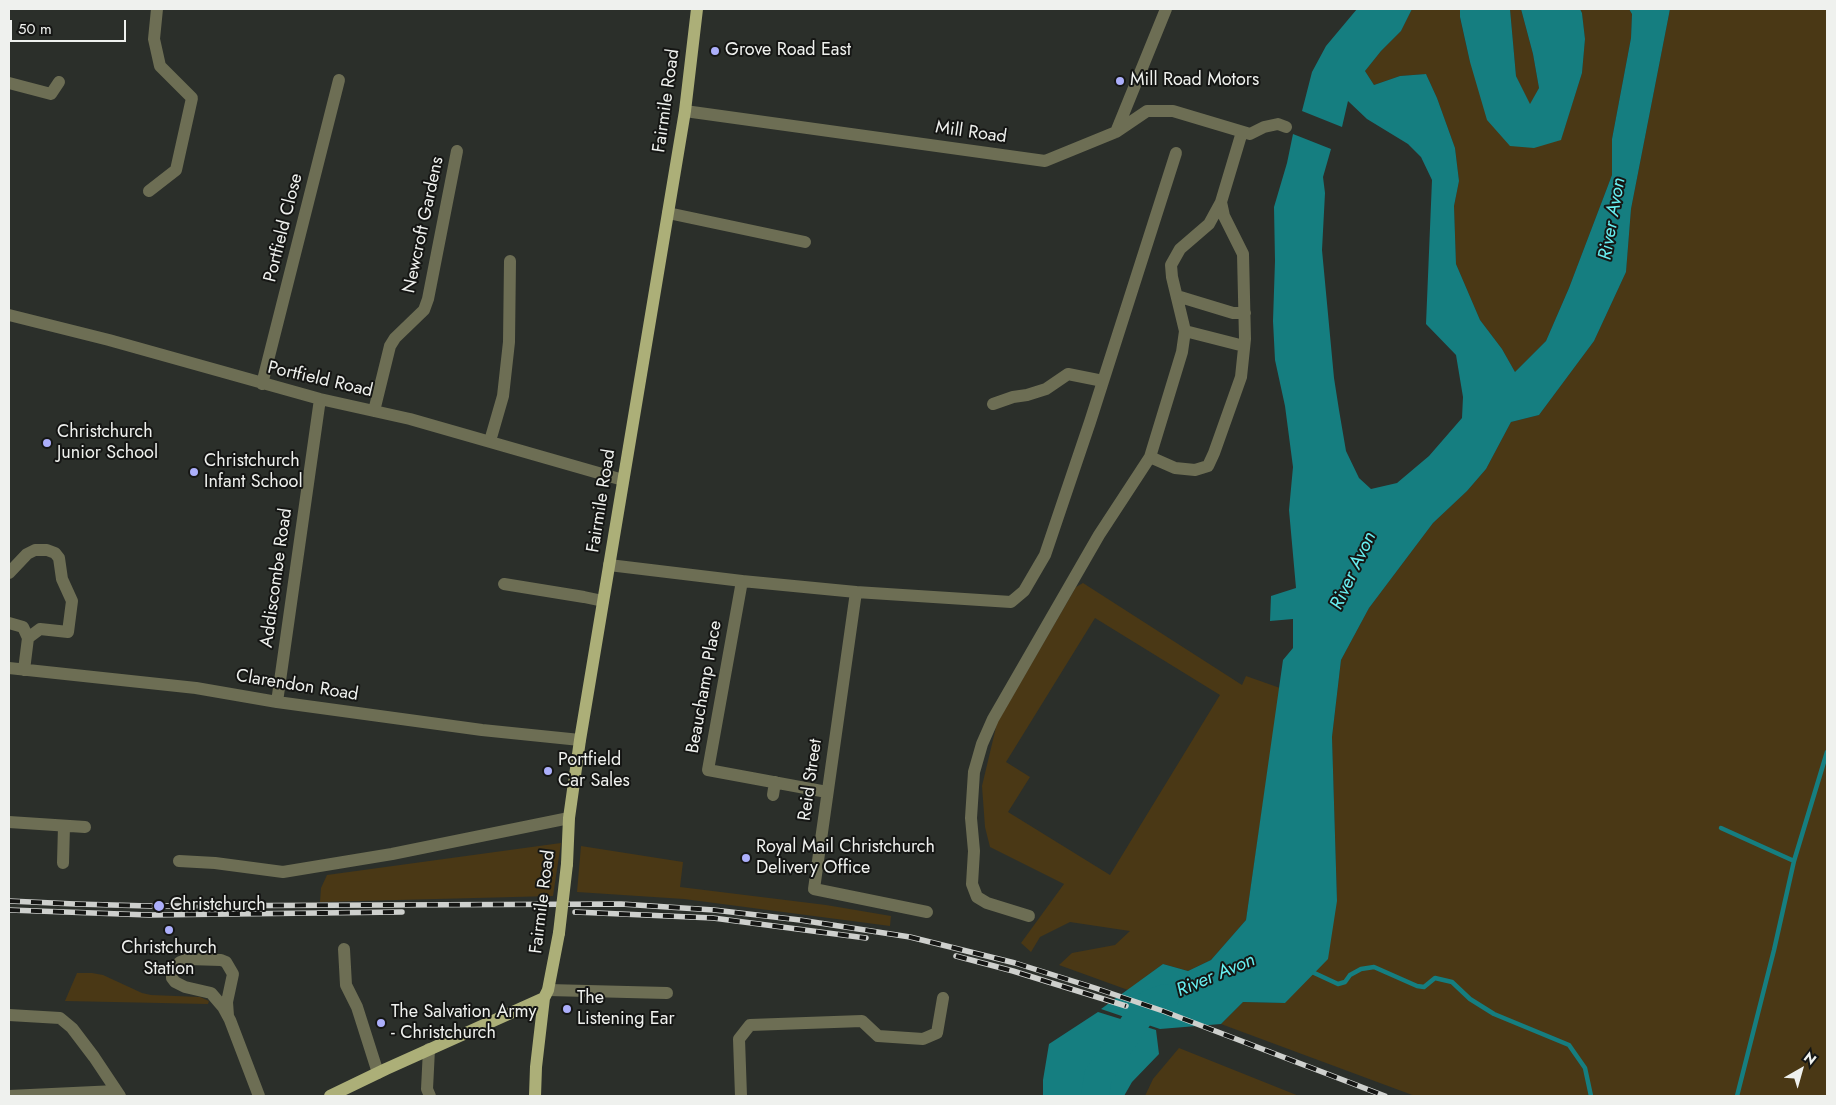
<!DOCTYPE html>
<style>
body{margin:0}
#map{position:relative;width:1836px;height:1105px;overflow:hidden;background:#2b2f2a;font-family:Jost,sans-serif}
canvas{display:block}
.frame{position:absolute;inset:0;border:10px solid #eff1ee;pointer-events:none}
.north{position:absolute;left:1776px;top:1045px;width:50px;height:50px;-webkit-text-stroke:4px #151614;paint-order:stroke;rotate:38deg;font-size:14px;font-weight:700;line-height:20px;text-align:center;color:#eff1ee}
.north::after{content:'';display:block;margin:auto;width:18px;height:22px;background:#eff1ee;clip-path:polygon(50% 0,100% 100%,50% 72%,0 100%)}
.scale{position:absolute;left:10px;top:20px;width:116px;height:22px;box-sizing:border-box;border:2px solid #eff1ee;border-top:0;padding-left:6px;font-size:15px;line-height:18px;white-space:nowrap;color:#eff1ee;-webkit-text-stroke:4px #151614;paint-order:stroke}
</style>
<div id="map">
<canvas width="1836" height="1105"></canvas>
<div class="frame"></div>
<div class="north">N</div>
<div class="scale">50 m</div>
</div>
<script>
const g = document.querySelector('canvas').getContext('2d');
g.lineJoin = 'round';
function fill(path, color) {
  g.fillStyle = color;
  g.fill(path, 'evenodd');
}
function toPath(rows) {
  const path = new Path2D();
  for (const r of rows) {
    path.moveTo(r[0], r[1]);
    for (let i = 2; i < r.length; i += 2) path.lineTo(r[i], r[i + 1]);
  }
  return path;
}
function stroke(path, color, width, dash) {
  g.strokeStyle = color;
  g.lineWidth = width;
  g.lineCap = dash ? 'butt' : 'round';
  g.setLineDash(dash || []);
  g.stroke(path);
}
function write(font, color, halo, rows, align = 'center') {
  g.font = font + ' Jost,sans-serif';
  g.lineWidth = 4;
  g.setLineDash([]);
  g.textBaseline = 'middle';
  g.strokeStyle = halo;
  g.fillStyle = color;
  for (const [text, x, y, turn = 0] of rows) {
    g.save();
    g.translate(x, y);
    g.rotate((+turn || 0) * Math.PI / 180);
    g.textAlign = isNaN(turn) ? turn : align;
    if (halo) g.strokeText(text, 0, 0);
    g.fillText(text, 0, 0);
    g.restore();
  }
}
fill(toPath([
 [1412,9,1460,9,1460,18,1470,62,1561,139,1582,73,1585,39,1582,13,1580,9,1629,9,1632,14,1631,38,1612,139,1612,175,1569,288,1546,341,1515,372,1502,349,1480,320,1456,264,1454,206,1459,181,1455,148,1437,98,1426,74,1400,76,1374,85,1365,71,1381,51,1401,31],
 [1510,9,1521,9,1533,54,1539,88,1530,105,1516,76],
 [1670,9,1827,9,1827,1096,1415,1096,1221,1024,1243,1002,1285,1003,1337,901,1332,737,1341,660,1369,608,1433,523,1467,491,1486,469,1511,422,1539,415,1594,341,1626,272,1631,209],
 [1083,583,1242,685,1246,676,1280,688,1246,920,1211,960,1188,971,1163,964,1128,990,1059,965,1072,953,1115,945,1130,931,1070,922,1040,937,1031,952,1021,943,1064,884,990,847,985,827,982,786,997,723,1076,587],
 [1095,618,1220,695,1110,875,1008,812,1030,777,1006,762],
 [561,843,553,896,320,902,321,888,327,875],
 [581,846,683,862,680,887,826,905,891,916,890,926,684,899,577,892],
 [77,973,92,973,103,975,142,993,151,995,200,997,209,1001,208,1004,65,1001],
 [1179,1048,1299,1096,1145,1096,1153,1079]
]), '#4a3815');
fill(toPath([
 [1357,9,1412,9,1401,31,1381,51,1365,71,1374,85,1400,76,1426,74,1437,98,1455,148,1459,181,1454,206,1456,264,1480,320,1502,349,1515,372,1546,341,1569,288,1612,175,1612,139,1631,38,1632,14,1629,9,1670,9,1631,209,1626,272,1594,341,1539,415,1511,422,1486,469,1467,491,1433,523,1369,608,1341,660,1332,737,1337,901,1328,959,1285,1003,1243,1002,1221,1024,1160,1029,1101,1009,1163,964,1188,971,1211,960,1246,920,1283,660,1293,648,1293,619,1270,621,1271,596,1296,588,1289,510,1293,467,1285,406,1275,360,1273,321,1275,261,1274,207,1287,163,1293,134,1331,149,1323,177,1325,193,1322,250,1334,378,1339,410,1346,451,1359,478,1371,489,1397,483,1429,456,1462,418,1463,397,1456,355,1426,324,1432,180,1421,157,1408,144,1367,119,1348,101,1342,127,1302,111,1312,72,1326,46],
 [1460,9,1510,9,1516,76,1530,104,1539,88,1533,54,1521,9,1580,9,1582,13,1585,39,1582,73,1561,140,1534,148,1510,146,1487,120,1470,62,1460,17],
 [1098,1012,1156,1030,1159,1054,1132,1082,1124,1096,1043,1096,1043,1080,1049,1044]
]), '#157e80');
stroke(toPath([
 [1721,828,1794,861],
 [1310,971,1338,984,1345,982,1350,975,1361,969,1374,967,1417,986,1424,987,1435,978,1452,982,1470,999,1494,1014,1569,1045,1585,1068,1591,1096],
 [1737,1096,1774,950,1794,861,1827,752]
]), '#157e80', 4.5);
stroke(toPath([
 [1095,1096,1098,1076,1147,1005,1165,998]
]), '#157e80', 28);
stroke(toPath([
 [9,83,51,94,59,82],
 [685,111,1045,161,1116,132,1166,9],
 [1116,132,1147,111,1173,111,1250,134,1264,127,1278,124,1286,127],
 [149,191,176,170,192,98,160,66,154,39,157,9],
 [1221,202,1224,216,1243,254,1245,339,1241,377,1214,453,1208,466,1195,470,1175,468,1150,457,1182,352,1185,331,1172,277,1171,265,1180,249,1209,224,1221,202,1242,132],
 [668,213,805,242],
 [1177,296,1233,313,1245,313],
 [9,315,109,340,320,399,410,419,623,480],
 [1185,331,1244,346],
 [262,384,339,80],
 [993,404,1013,397,1027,395,1046,389,1068,374,1103,381],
 [374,411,390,346,395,338,424,310,428,299,457,151],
 [490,441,503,396,509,342,510,261],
 [609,565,742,581,856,592,1011,602,1024,591,1045,555,1090,422,1176,153],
 [9,573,27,554,35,550,47,550,55,553,59,558,62,579,72,601,68,632,40,629,28,638],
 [742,581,708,770,827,792],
 [504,584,584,597,603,601],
 [856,592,814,889,927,912],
 [9,623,23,627,28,638,24,670],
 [9,668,196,688,277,702,482,730,580,740],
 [277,702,320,399],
 [773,795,775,782],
 [9,822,85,827],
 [179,861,215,863,283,872,392,854,569,818],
 [63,863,64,826],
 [1029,916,987,903,977,897,972,884,974,851,971,818,974,772,982,744,993,719,1099,535,1150,457],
 [344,949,346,985,357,1007,378,1073],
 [548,990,667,993],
 [9,1015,60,1018,72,1028,94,1057,120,1096],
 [228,1016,227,1002,233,974,226,962,221,960,188,959,180,962,174,967,172,972,172,978,175,982,185,987,211,993,223,1007,230,1020,259,1096],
 [429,1049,427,1089,430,1096],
 [9,1096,116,1091],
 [741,1096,739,1039,750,1025,862,1021,878,1036,923,1039,937,1033,943,998]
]), '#6d6e54', 12);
stroke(toPath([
 [567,864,569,818,580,740,685,111,697,9],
 [330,1096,386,1069,544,998],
 [535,1096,536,1067,544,998,548,990,559,933]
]), '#acaf78', 12);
const rail = toPath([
 [9,901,75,904,150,906,621,904,714,910,800,920,910,937,1015,963,1095,988,1163,1011,1385,1096],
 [9,910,149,915,402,912],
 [575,912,713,918,866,938],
 [956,956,1013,971,1126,1006]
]);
stroke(rail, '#ced0cd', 5.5);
stroke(rail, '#151614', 4, [11]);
stroke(toPath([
 [559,933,567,864]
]), '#acaf78', 12);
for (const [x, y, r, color] of [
 [715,51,5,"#acaffb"],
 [1120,81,5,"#acaffb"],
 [47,443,5,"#acaffb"],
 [194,472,5,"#acaffb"],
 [548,771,5,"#acaffb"],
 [746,858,5,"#acaffb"],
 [159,906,6,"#acaffb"],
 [169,930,5,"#acaffb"],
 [567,1009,5,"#acaffb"],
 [381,1023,5,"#acaffb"]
]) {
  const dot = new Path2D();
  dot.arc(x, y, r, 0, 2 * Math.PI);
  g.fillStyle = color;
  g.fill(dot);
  stroke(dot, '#151614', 2);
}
write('18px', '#eff1ee', '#151614', [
 ["Grove Road East",725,51],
 ["Mill Road Motors",1130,81],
 ["Christchurch",57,433],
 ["Junior School",57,454],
 ["Christchurch",204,462],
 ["Infant School",204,483],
 ["Portfield",558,761],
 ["Car Sales",558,782],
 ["Royal Mail Christchurch",756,848],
 ["Delivery Office",756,869],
 ["Christchurch",170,906],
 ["Christchurch",169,949,"center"],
 ["Station",169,970,"center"],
 ["The",577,999],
 ["Listening Ear",577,1020],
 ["The Salvation Army",391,1013],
 ["- Christchurch",391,1034]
], 'left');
write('18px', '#eff1ee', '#151614', [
 ["Fairmile Road",667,101,-82],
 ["Mill Road",971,133,8],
 ["Newcroft Gardens",424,225,-78],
 ["Portfield Close",284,228,-76],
 ["Portfield Road",320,380,13],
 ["Fairmile Road",602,501,-81],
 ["Addiscombe Road",277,578,-82],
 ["Clarendon Road",297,686,9],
 ["Beauchamp Place",705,687,-80],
 ["Reid Street",811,780,-82],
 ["Fairmile Road",543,902,-83]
]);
write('italic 19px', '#68eff1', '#151614', [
 ["River Avon",1613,219,-80],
 ["River Avon",1354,571,-65],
 ["River Avon",1216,976,-23]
]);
</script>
